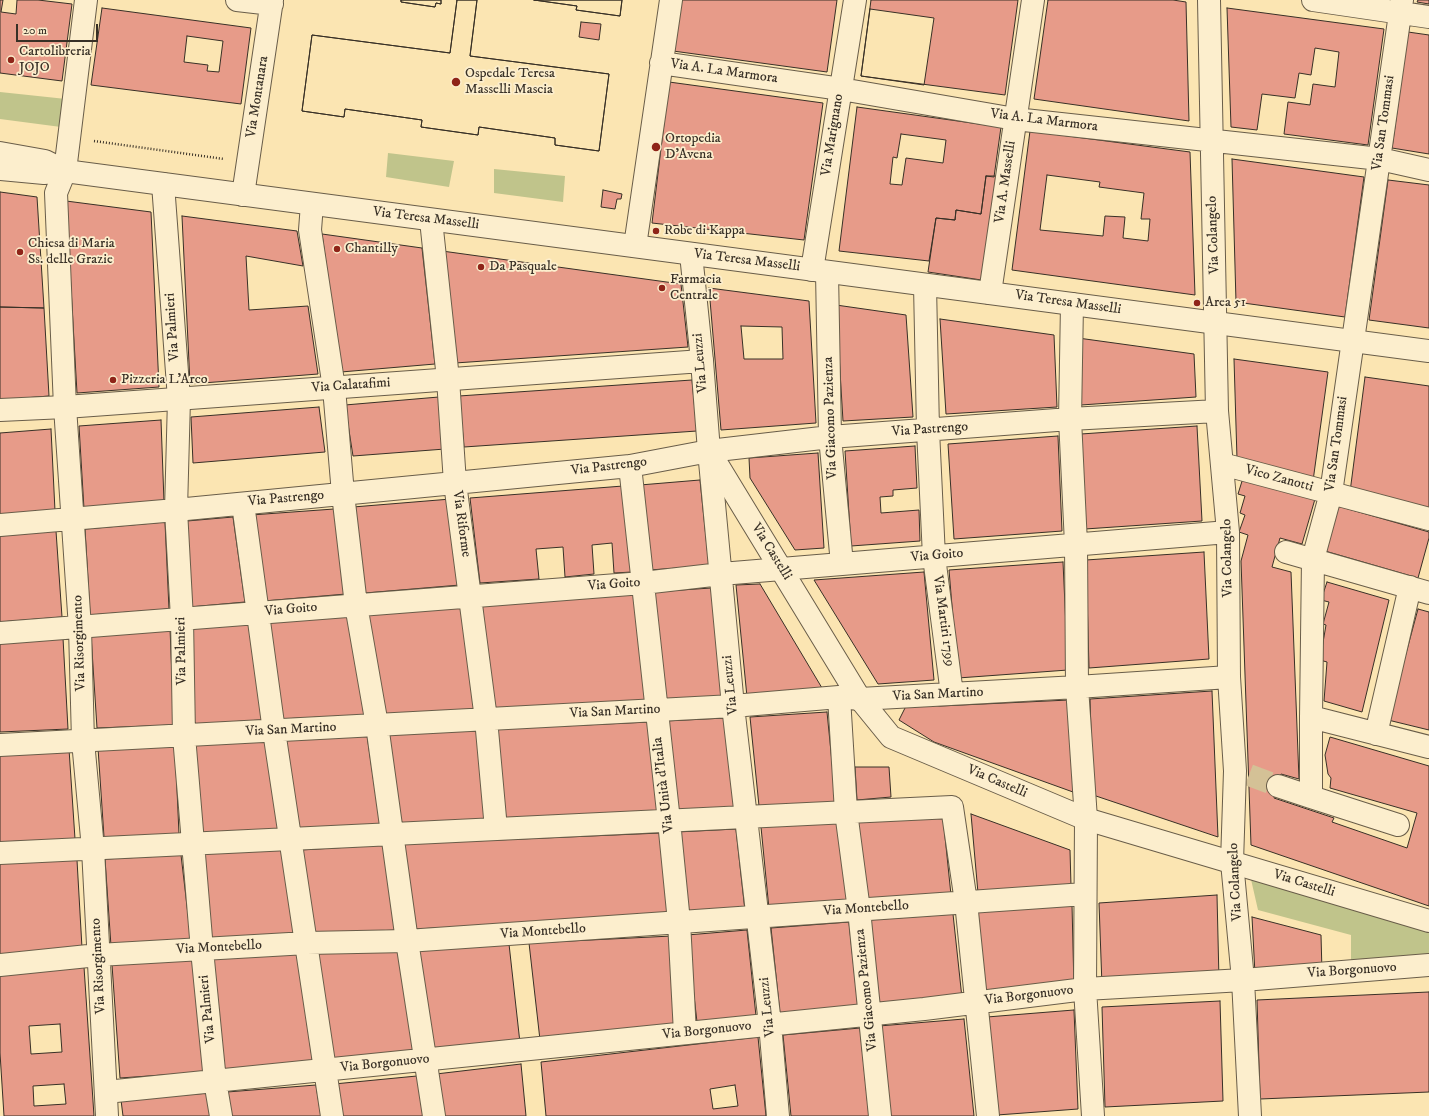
<!DOCTYPE html>
<meta charset="utf-8">
<style>
body{margin:0}
#map{position:relative;width:1429px;height:1116px;overflow:hidden;background:#fbe5b2;font-family:"IM FELL DW Pica",serif}
canvas{display:block}
.scale{position:absolute;left:16px;top:24px;width:82px;height:18px;box-sizing:border-box;border:2px solid #383026;border-top:0;padding-left:5px;font-size:12px;line-height:14px;white-space:nowrap;color:#383026;-webkit-text-stroke:3px #fceecd;paint-order:stroke}
</style>
<div id="map">
<canvas width="1429" height="1116"></canvas>
<div class="scale">20 m</div>
</div>
<script>
const g = document.querySelector('canvas').getContext('2d');
g.lineJoin = 'round';
function fill(path, color) {
  g.fillStyle = color;
  g.fill(path, 'evenodd');
}
function toPath(rows) {
  const path = new Path2D();
  for (const r of rows) {
    path.moveTo(r[0], r[1]);
    for (let i = 2; i < r.length; i += 2) path.lineTo(r[i], r[i + 1]);
  }
  return path;
}
function stroke(path, color, width, dash) {
  g.strokeStyle = color;
  g.lineWidth = width;
  g.lineCap = dash ? 'butt' : 'round';
  g.setLineDash(dash || []);
  g.stroke(path);
}
function write(font, color, halo, rows, align = 'center') {
  g.font = font + ' "IM FELL DW Pica",serif';
  g.lineWidth = 3.5;
  g.setLineDash([]);
  g.textBaseline = 'middle';
  g.strokeStyle = halo;
  g.fillStyle = color;
  for (const [text, x, y, turn = 0] of rows) {
    g.save();
    g.translate(x, y);
    g.rotate((+turn || 0) * Math.PI / 180);
    g.textAlign = isNaN(turn) ? turn : align;
    if (halo) g.strokeText(text, 0, 0);
    g.fillText(text, 0, 0);
    g.restore();
  }
}
fill(toPath([
 [0,92,66,99,61,127,0,119],
 [388,153,454,161,449,187,386,177],
 [494,169,565,176,563,202,494,193],
 [1250,875,1429,927,1429,965,1351,969,1351,935,1258,910]
]), '#c0c48b');
const building = toPath([
 [0,0,3,0,1,12,16,14,17,0,38,0,72,4,62,81,0,73,0,0],
 [401,0,441,0,441,4,436,3,435,7,401,2,401,0],
 [401,0,441,0,441,4,436,3,435,7,401,2,401,0],
 [457,0,477,0,470,56,609,74,599,151,555,145,555,138,479,127,478,135,421,127,422,120,345,109,344,117,302,111,312,35,450,53,457,0],
 [457,0,477,0,470,56,609,74,599,151,555,145,555,138,479,127,478,135,421,127,422,120,345,109,344,117,302,111,312,35,450,53,457,0],
 [534,0,622,0,620,16,576,10,577,6,534,0],
 [534,0,622,0,620,16,576,10,577,6,534,0],
 [680,0,837,0,827,72,673,51,680,0],
 [871,0,1018,0,1005,95,861,76,871,0],
 [1048,0,1173,0,1186,2,1189,121,1034,99,1048,0],
 [1418,0,1429,0,1429,4,1417,2,1418,0],
 [102,8,251,28,241,104,91,85,102,8],
 [187,36,223,41,219,72,207,71,208,65,184,62,187,36],
 [1227,8,1384,29,1368,145,1284,134,1288,102,1310,105,1313,84,1335,87,1339,52,1315,48,1311,75,1299,73,1295,98,1262,94,1257,130,1231,127,1227,8],
 [870,9,934,18,924,85,861,76,870,9],
 [581,22,601,24,599,40,579,37,581,22],
 [1408,32,1429,35,1429,154,1392,148,1408,32],
 [669,82,823,103,804,240,652,223,669,82],
 [857,107,1001,127,994,177,986,176,981,214,956,210,955,220,936,218,929,261,839,251,857,107],
 [901,134,946,140,943,163,906,158,902,185,890,184,893,157,897,158,901,134],
 [1030,131,1190,152,1195,295,1012,270,1030,131],
 [1047,175,1100,182,1099,187,1144,193,1141,219,1150,219,1148,241,1123,238,1125,217,1105,216,1103,236,1040,230,1047,175],
 [1232,159,1364,177,1345,317,1236,302,1232,159],
 [986,176,1005,176,988,281,928,272,936,218,955,220,956,210,981,214,986,176],
 [1388,180,1429,185,1429,328,1369,320,1388,180],
 [603,190,622,194,621,199,617,199,615,209,601,207,603,190],
 [0,192,37,197,44,308,0,307,0,192],
 [66,201,151,212,159,387,77,393,66,201],
 [182,216,297,231,303,266,246,256,249,310,308,306,318,374,190,384,182,216],
 [322,234,422,248,435,364,341,372,322,234],
 [442,251,681,284,688,347,455,363,442,251],
 [709,288,809,301,816,423,721,430,709,288],
 [741,326,782,327,783,359,744,359,741,326],
 [836,305,906,315,913,417,843,421,836,305],
 [0,307,44,308,49,396,0,400,0,307],
 [940,319,1054,335,1057,407,946,414,940,319],
 [1078,338,1194,354,1196,397,1081,405,1078,338],
 [1234,359,1328,372,1313,481,1237,459,1234,359],
 [1365,377,1429,386,1429,514,1350,492,1365,377],
 [692,380,697,431,464,447,459,396,692,380],
 [439,397,445,449,353,456,345,405,439,397],
 [319,407,325,452,193,463,191,417,319,407],
 [161,420,164,502,84,509,79,426,161,420],
 [1197,426,1202,521,1085,529,1081,434,1197,426],
 [51,429,55,511,0,516,0,433,51,429],
 [1058,436,1062,531,954,539,948,444,1058,436],
 [915,446,917,488,893,490,893,496,880,497,881,513,919,510,920,541,851,546,845,451,915,446],
 [818,453,824,548,795,550,750,478,749,458,818,453],
 [1243,478,1315,499,1302,544,1280,538,1272,567,1291,572,1299,779,1281,774,1274,798,1334,818,1332,822,1407,848,1417,813,1330,788,1331,778,1328,774,1325,755,1330,737,1429,766,1429,906,1251,845,1241,561,1248,535,1239,532,1245,515,1240,513,1245,496,1238,494,1243,478],
 [700,480,709,566,649,570,640,485,700,480],
 [623,486,632,572,614,573,612,543,592,545,594,574,565,577,563,547,536,549,539,579,480,583,470,498,623,486],
 [451,499,460,585,365,593,353,507,451,499],
 [1338,506,1429,532,1429,538,1418,578,1325,551,1338,506],
 [334,509,346,594,264,601,251,515,334,509],
 [233,517,245,602,190,607,187,521,233,517],
 [165,522,169,609,90,615,85,529,165,522],
 [56,531,62,617,0,622,0,536,56,531],
 [1204,552,1209,659,1089,668,1086,560,1204,552],
 [1063,562,1068,670,958,678,949,570,1063,562],
 [924,572,934,680,878,684,814,580,924,572],
 [1327,582,1389,600,1362,712,1324,701,1327,662,1320,660,1326,625,1323,624,1329,602,1321,600,1327,582],
 [760,584,825,693,747,697,736,585,760,584],
 [711,588,723,698,663,702,652,592,711,588],
 [634,593,647,703,494,709,482,604,634,593],
 [463,605,475,710,383,714,368,612,463,605],
 [1418,609,1429,612,1429,730,1388,720,1418,609],
 [349,614,364,715,281,719,266,620,349,614],
 [248,621,262,720,194,724,191,626,248,621],
 [170,628,174,725,97,728,91,635,170,628],
 [63,638,68,729,0,732,0,642,63,638],
 [1212,691,1218,837,1093,795,1090,699,1212,691],
 [1069,700,1073,792,934,742,899,720,908,702,940,706,1069,700],
 [827,712,836,802,759,806,750,717,827,712],
 [725,718,734,808,675,811,665,721,725,718],
 [649,722,659,811,506,818,496,729,649,722],
 [477,730,487,819,399,823,386,734,477,730],
 [367,735,380,824,297,829,284,739,367,735],
 [265,740,279,829,199,833,195,744,265,740],
 [175,745,179,834,104,837,98,748,175,745],
 [69,749,75,839,0,842,0,752,69,749],
 [855,767,889,767,891,797,857,800,855,767],
 [971,814,1070,850,1071,886,978,893,971,814],
 [943,817,951,895,866,901,858,822,943,817],
 [839,823,847,903,769,909,761,827,839,823],
 [736,829,745,911,686,916,677,832,736,829],
 [661,833,670,917,415,929,402,844,661,833],
 [383,845,396,930,313,934,300,850,383,845],
 [282,850,294,935,210,940,201,854,282,850],
 [181,855,191,940,111,946,105,859,181,855],
 [77,860,82,948,0,954,0,863,77,860],
 [1217,895,1219,980,1102,986,1099,903,1217,895],
 [1072,905,1074,988,985,996,976,912,1072,905],
 [953,914,962,998,877,1005,868,920,953,914],
 [1252,917,1321,935,1322,972,1255,974,1252,917],
 [849,922,858,1007,780,1014,771,928,849,922],
 [747,930,756,1016,697,1022,687,935,747,930],
 [672,936,682,1024,540,1040,529,943,672,936],
 [509,944,520,1043,433,1053,417,948,509,944],
 [398,949,414,1055,331,1063,315,953,398,949],
 [297,954,313,1064,225,1071,212,959,297,954],
 [193,960,206,1072,120,1078,112,965,193,960],
 [84,967,94,1116,4,1116,0,1053,0,973,84,967],
 [60,1024,62,1052,31,1054,29,1026,60,1024],
 [64,1084,66,1104,34,1106,33,1086,64,1084],
 [1429,992,1429,1092,1260,1099,1257,1000,1429,992],
 [1220,1001,1223,1101,1105,1107,1102,1007,1220,1001],
 [1074,1010,1078,1109,997,1115,987,1017,1074,1010],
 [964,1019,974,1116,888,1116,879,1026,964,1019],
 [860,1028,869,1116,791,1116,783,1035,860,1028],
 [758,1037,766,1116,546,1116,541,1062,758,1037],
 [735,1085,738,1106,713,1109,710,1089,735,1085],
 [521,1064,526,1116,442,1116,436,1074,521,1064],
 [417,1076,423,1116,339,1116,334,1084,417,1076],
 [316,1085,321,1116,230,1116,227,1092,316,1085],
 [209,1093,211,1116,123,1116,121,1100,209,1093]
]);
fill(building, '#e79b89');
stroke(building, '#383026', 1);
stroke(toPath([
 [1249,775,1278,786]
]), '#d4c196', 22, [22, 11]);
const minor = toPath([
 [86,0,65,171,56,193,65,407,80,628,83,741,93,849,107,1116],
 [237,0,272,4],
 [1209,0,1217,411,1228,532,1229,677,1235,771,1232,862,1243,980,1250,1116],
 [1313,0,1429,17],
 [661,63,841,89,1015,119,1380,159,1429,170],
 [0,169,44,173,65,171],
 [163,184,179,399,176,510,182,619,184,736,202,950,215,1081,221,1116],
 [243,195,272,0],
 [312,204,310,230,334,388,343,494,356,605,377,725,407,941,434,1116],
 [431,220,448,379,455,483,486,719,496,829],
 [635,246,671,0],
 [691,254,702,361],
 [812,270,855,0],
 [827,272,830,437,842,564],
 [925,285,928,430,934,557,952,694],
 [990,293,1033,0],
 [1072,304,1070,419,1076,544,1077,687,1086,819,1085,989,1093,1116],
 [709,451,733,706,770,1024,778,1116],
 [1222,464,1429,519],
 [630,466,669,821,679,922,685,1033],
 [243,504,274,731,332,1116],
 [0,525,176,510,630,466,709,451,830,437,1070,419,1217,411],
 [1286,552,1429,593],
 [0,633,643,583,721,574,1228,532],
 [839,697,846,812,859,910,880,1116],
 [1311,717,1429,747],
 [1376,734,1410,587],
 [0,745,733,706,839,697,860,699,1077,687,1229,677],
 [1278,786,1311,797],
 [1398,825,1311,797,1311,717,1313,559,1331,493,1402,0],
 [0,853,952,807,966,902,988,1116],
 [0,965,98,955,307,943,407,941,1085,894],
 [106,1092,924,1009,1085,989,1243,980,1429,965]
]);
const tertiary = toPath([
 [0,153,45,161,65,171,1429,351],
 [0,410,65,407,702,361,709,451,860,699,891,737,1086,819,1429,921]
]);
stroke(minor, '#695d49', 24);
stroke(tertiary, '#695d49', 24);
stroke(toPath([
 [94,141,224,159]
]), '#383026', 2.5, [1, 2]);
stroke(minor, '#fceecd', 22);
stroke(tertiary, '#fceecd', 22);
for (const [x, y, r, color] of [
 [11,60,4,"#8f2418"],
 [456,82,5,"#8f2418"],
 [656,147,5,"#8f2418"],
 [656,231,4,"#8f2418"],
 [337,249,4,"#8f2418"],
 [20,252,4,"#8f2418"],
 [481,267,4,"#8f2418"],
 [662,288,4,"#8f2418"],
 [1197,303,4,"#8f2418"],
 [113,380,4,"#8f2418"]
]) {
  const dot = new Path2D();
  dot.arc(x, y, r, 0, 2 * Math.PI);
  g.fillStyle = color;
  g.fill(dot);
  stroke(dot, '#fceecd', 1.5);
}
write('14px', '#383026', '#fceecd', [
 ["Cartolibreria",19,52],
 ["JOJO",19,68],
 ["Ospedale Teresa",465,74],
 ["Masselli Mascia",465,90],
 ["Ortopedia",665,139],
 ["D'Avena",665,155],
 ["Robe di Kappa",664,231],
 ["Chiesa di Maria",28,244],
 ["Ss. delle Grazie",28,260],
 ["Chantilly",345,249],
 ["Da Pasquale",489,267],
 ["Farmacia",670,280],
 ["Centrale",670,296],
 ["Area 51",1205,303],
 ["Pizzeria L'Arco",121,380]
], 'left');
write('14px', '#383026', '#fceecd', [
 ["Via A. La Marmora",724,72,8],
 ["Via Montanara",258,97,-81],
 ["Via A. La Marmora",1044,121,7],
 ["Via San Tommasi",1384,123,-82],
 ["Via Marignano",833,135,-81],
 ["Via A. Masselli",1006,182,-82],
 ["Via Teresa Masselli",426,219,7],
 ["Via Colangelo",1214,235,-92],
 ["Via Teresa Masselli",747,261,7],
 ["Via Teresa Masselli",1068,303,8],
 ["Via Palmieri",173,327,-94],
 ["Via Leuzzi",701,363,-95],
 ["Via Calatafimi",351,386,-4],
 ["Via Giacomo Pazienza",831,418,-92],
 ["Via Pastrengo",930,430,-4],
 ["Via San Tommasi",1337,444,-82],
 ["Via Pastrengo",609,467,-7],
 ["Vico Zanotti",1279,479,15],
 ["Via Pastrengo",286,499,-5],
 ["Via Riforme",461,524,82],
 ["Via Castelli",771,552,58],
 ["Via Goito",937,556,-5],
 ["Via Colangelo",1228,558,-91],
 ["Via Goito",614,585,-4],
 ["Via Goito",291,610,-5],
 ["Via Martiri 1799",943,621,82],
 ["Via Risorgimento",80,643,-92],
 ["Via Palmieri",182,651,-91],
 ["Via Leuzzi",731,685,-96],
 ["Via San Martino",938,695,-3],
 ["Via San Martino",615,712,-3],
 ["Via San Martino",291,730,-3],
 ["Via Castelli",997,782,23],
 ["Via Unità d'Italia",664,785,-97],
 ["Via Colangelo",1236,882,-93],
 ["Via Castelli",1304,884,17],
 ["Via Montebello",866,909,-4],
 ["Via Montebello",543,932,-4],
 ["Via Montebello",219,948,-3],
 ["Via Risorgimento",99,966,-93],
 ["Via Borgonuovo",1352,971,-4],
 ["Via Giacomo Pazienza",867,990,-96],
 ["Via Borgonuovo",1029,996,-7],
 ["Via Leuzzi",768,1007,-96],
 ["Via Palmieri",208,1009,-96],
 ["Via Borgonuovo",707,1031,-6],
 ["Via Borgonuovo",385,1064,-6]
]);
</script>
